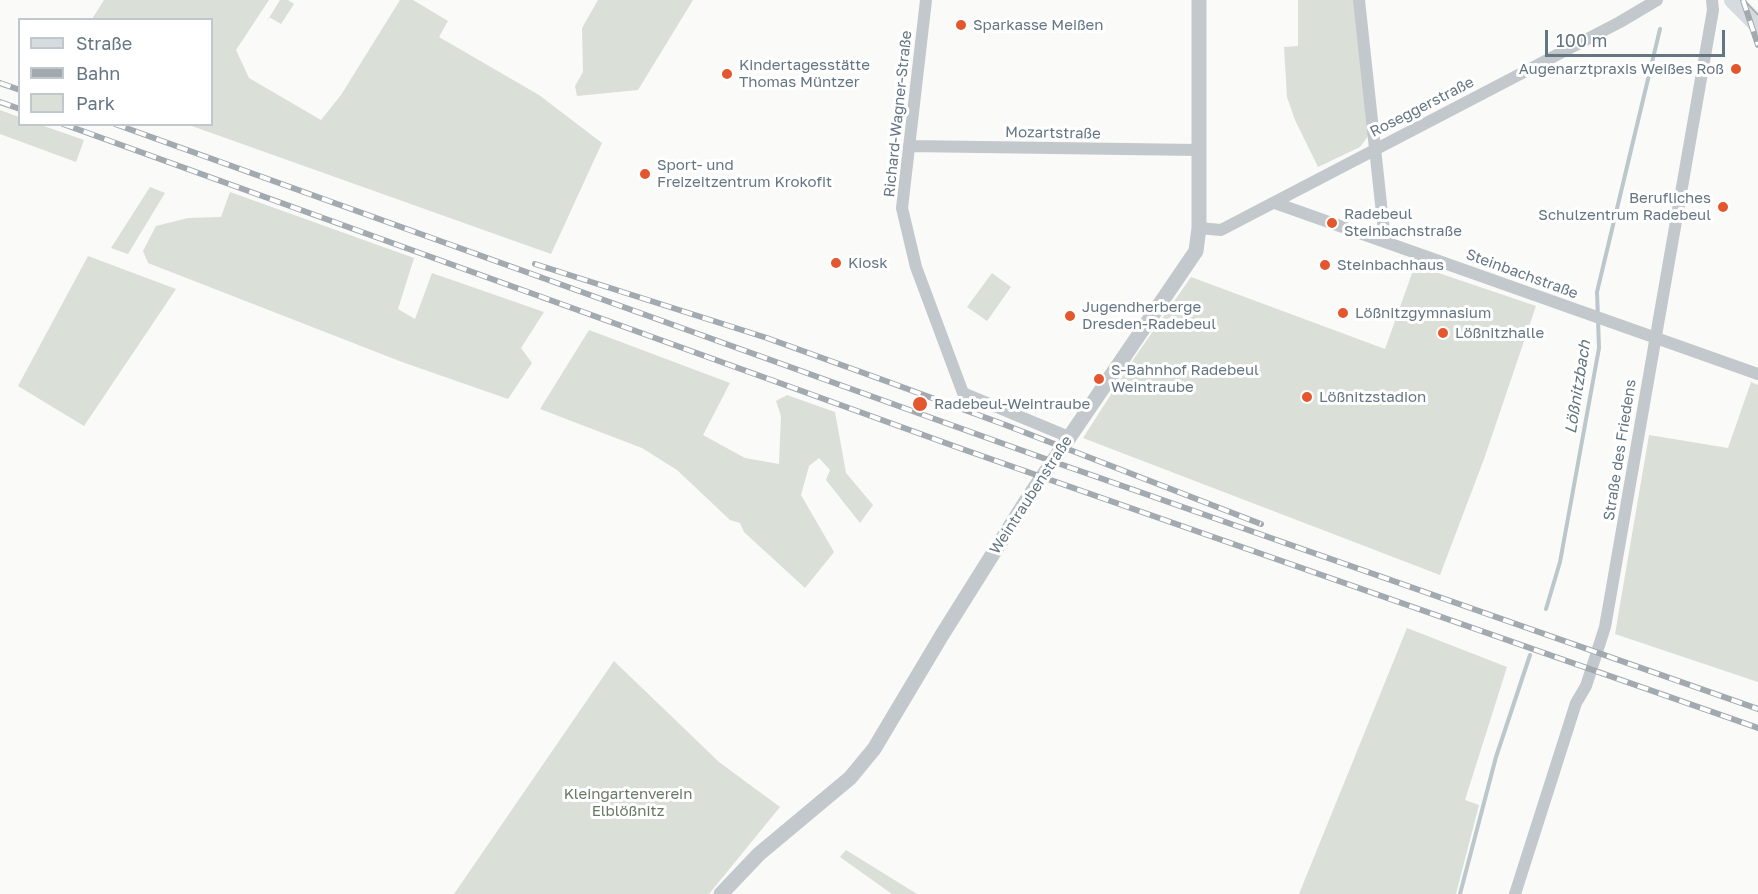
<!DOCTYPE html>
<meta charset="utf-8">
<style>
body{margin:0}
#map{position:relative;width:1758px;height:894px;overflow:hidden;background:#fafaf8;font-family:"Golos Text",sans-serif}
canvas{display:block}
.legend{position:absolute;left:18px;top:18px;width:195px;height:108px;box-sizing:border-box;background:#fff;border:2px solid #c1c8cd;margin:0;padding:8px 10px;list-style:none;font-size:18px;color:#657683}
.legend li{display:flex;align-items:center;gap:12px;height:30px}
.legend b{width:30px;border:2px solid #c1c8cd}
.scale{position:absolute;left:1545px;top:30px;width:180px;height:27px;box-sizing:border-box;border:3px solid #657683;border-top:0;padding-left:8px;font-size:18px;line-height:21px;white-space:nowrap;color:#657683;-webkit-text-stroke:4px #fff;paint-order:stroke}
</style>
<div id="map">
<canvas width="1758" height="894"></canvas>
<ul class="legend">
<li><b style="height:8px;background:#d6dbdf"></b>Straße</li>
<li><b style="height:8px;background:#a2aab0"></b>Bahn</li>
<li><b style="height:16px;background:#dadfd7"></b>Park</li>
</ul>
<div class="scale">100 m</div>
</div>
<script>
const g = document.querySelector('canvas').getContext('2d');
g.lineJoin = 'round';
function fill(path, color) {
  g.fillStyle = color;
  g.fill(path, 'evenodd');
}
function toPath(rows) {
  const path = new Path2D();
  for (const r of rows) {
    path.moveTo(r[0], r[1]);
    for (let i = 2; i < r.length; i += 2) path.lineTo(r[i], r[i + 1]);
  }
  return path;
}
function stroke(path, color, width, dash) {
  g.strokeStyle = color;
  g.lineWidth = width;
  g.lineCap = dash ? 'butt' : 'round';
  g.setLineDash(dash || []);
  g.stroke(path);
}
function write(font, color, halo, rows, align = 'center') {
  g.font = font + ' "Golos Text",sans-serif';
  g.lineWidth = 6;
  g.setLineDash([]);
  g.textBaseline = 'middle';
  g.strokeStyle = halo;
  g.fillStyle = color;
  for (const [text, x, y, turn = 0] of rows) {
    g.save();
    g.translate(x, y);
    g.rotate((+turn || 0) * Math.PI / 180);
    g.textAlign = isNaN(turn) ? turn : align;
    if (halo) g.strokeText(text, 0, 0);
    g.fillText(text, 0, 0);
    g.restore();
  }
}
fill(toPath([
 [104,0,269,0,236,50,249,78,321,120,341,95,400,0,413,0,448,21,439,37,539,95,602,143,551,254,189,125,212,124,212,20,92,19],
 [280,0,288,0,294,4,281,24,269,17,266,23],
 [598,0,693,0,638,90,577,96,575,86,583,72,582,28],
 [1298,0,1354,0,1369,135,1360,147,1318,167,1295,120,1287,97,1284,47,1298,46],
 [0,110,19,117,20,124,41,125,84,140,76,162,0,134],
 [150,187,165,193,128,254,111,248],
 [230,192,414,258,398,309,415,319,432,273,544,312,521,348,532,363,508,399,402,362,148,263,143,251,156,226,188,218,221,217],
 [88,256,176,289,84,426,18,386],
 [1415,265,1536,306,1484,459,1440,575,1083,438,1135,357,1191,277,1385,349],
 [992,273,1011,287,987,321,967,307],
 [589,330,730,383,703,435,745,458,779,464,781,416,776,401,787,395,835,412,846,473,873,505,860,523,826,480,830,470,819,458,809,466,801,495,834,552,805,588,744,532,740,523,730,520,677,470,642,448,540,409],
 [1751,382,1758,385,1758,682,1615,634,1649,435,1728,448],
 [1407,628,1507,667,1465,800,1479,805,1456,894,1299,894],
 [614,661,719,762,780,807,709,894,454,894],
 [846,850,917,894,892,894,840,857]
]), '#dadfd7');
stroke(toPath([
 [1546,609,1560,562,1599,348,1597,292,1660,29],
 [1460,894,1496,757,1530,655]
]), '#bbc7cb', 4);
stroke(toPath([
 [926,0,902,208,916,267,963,393,1069,437],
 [1359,0,1385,241],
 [909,146,1197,150],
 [1275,203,1758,374],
 [1199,228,1221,230,1620,22,1657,0],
 [1515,894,1576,703,1586,686,1605,627,1713,10,1712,0]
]), '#c3c8cc', 12);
stroke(toPath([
 [721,894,759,854,850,778,874,749,942,635,1028,498,1196,251,1199,228,1199,0]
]), '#c3c8cc', 15);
stroke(toPath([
 [1733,0,1758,25]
]), '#d6dbdf', 18);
stroke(toPath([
 [1744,0,1758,15]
]), '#a2aab0', 1.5);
const rail = toPath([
 [1743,0,1758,45],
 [0,83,20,90],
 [0,102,20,109],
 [63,124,965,450,1758,728],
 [115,124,1043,458,1758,709],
 [535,264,767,338,883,380,1003,424,1261,524]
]);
stroke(rail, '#a2aab0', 6);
stroke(rail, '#fff', 4, [11]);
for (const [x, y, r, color] of [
 [961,25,6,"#e4572e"],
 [1736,69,6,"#e4572e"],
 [727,74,6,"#e4572e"],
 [645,174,6,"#e4572e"],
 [1723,207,6,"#e4572e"],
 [1332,223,6,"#e4572e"],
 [836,263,6,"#e4572e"],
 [1325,265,6,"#e4572e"],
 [1343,313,6,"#e4572e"],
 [1070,316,6,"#e4572e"],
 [1443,333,6,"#e4572e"],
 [1099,379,6,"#e4572e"],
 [1307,397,6,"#e4572e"],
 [920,404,8,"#e4572e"]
]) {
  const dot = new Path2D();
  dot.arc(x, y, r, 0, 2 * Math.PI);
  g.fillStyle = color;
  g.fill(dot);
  stroke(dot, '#fff', 2);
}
write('15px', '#657683', '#fff', [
 ["Sparkasse Meißen",973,25],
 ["Kindertagesstätte",739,65],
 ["Thomas Müntzer",739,82],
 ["Augenarztpraxis Weißes Roß",1724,69,"right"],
 ["Sport- und",657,165],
 ["Freizeitzentrum Krokofit",657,182],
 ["Berufliches",1711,198,"right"],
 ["Schulzentrum Radebeul",1711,215,"right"],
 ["Radebeul",1344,214],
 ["Steinbachstraße",1344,231],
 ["Kiosk",848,263],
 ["Steinbachhaus",1337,265],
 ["Jugendherberge",1082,307],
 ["Dresden-Radebeul",1082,324],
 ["Lößnitzgymnasium",1355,313],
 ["Lößnitzhalle",1455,333],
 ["S-Bahnhof Radebeul",1111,370],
 ["Weintraube",1111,387],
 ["Lößnitzstadion",1319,397],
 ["Radebeul-Weintraube",934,404]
], 'left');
write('15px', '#657683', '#fff', [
 ["Roseggerstraße",1422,107,-27],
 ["Richard-Wagner-Straße",898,114,-84],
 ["Mozartstraße",1053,133,1],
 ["Steinbachstraße",1522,274,20],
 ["Straße des Friedens",1620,450,-81],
 ["Weintraubenstraße",1031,495,-57]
]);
write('15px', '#687a64', '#fff', [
 ["Kleingartenverein",628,794],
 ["Elblößnitz",628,811]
]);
write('italic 16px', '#60757c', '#fff', [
 ["Lößnitzbach",1578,387,-81]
]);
</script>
